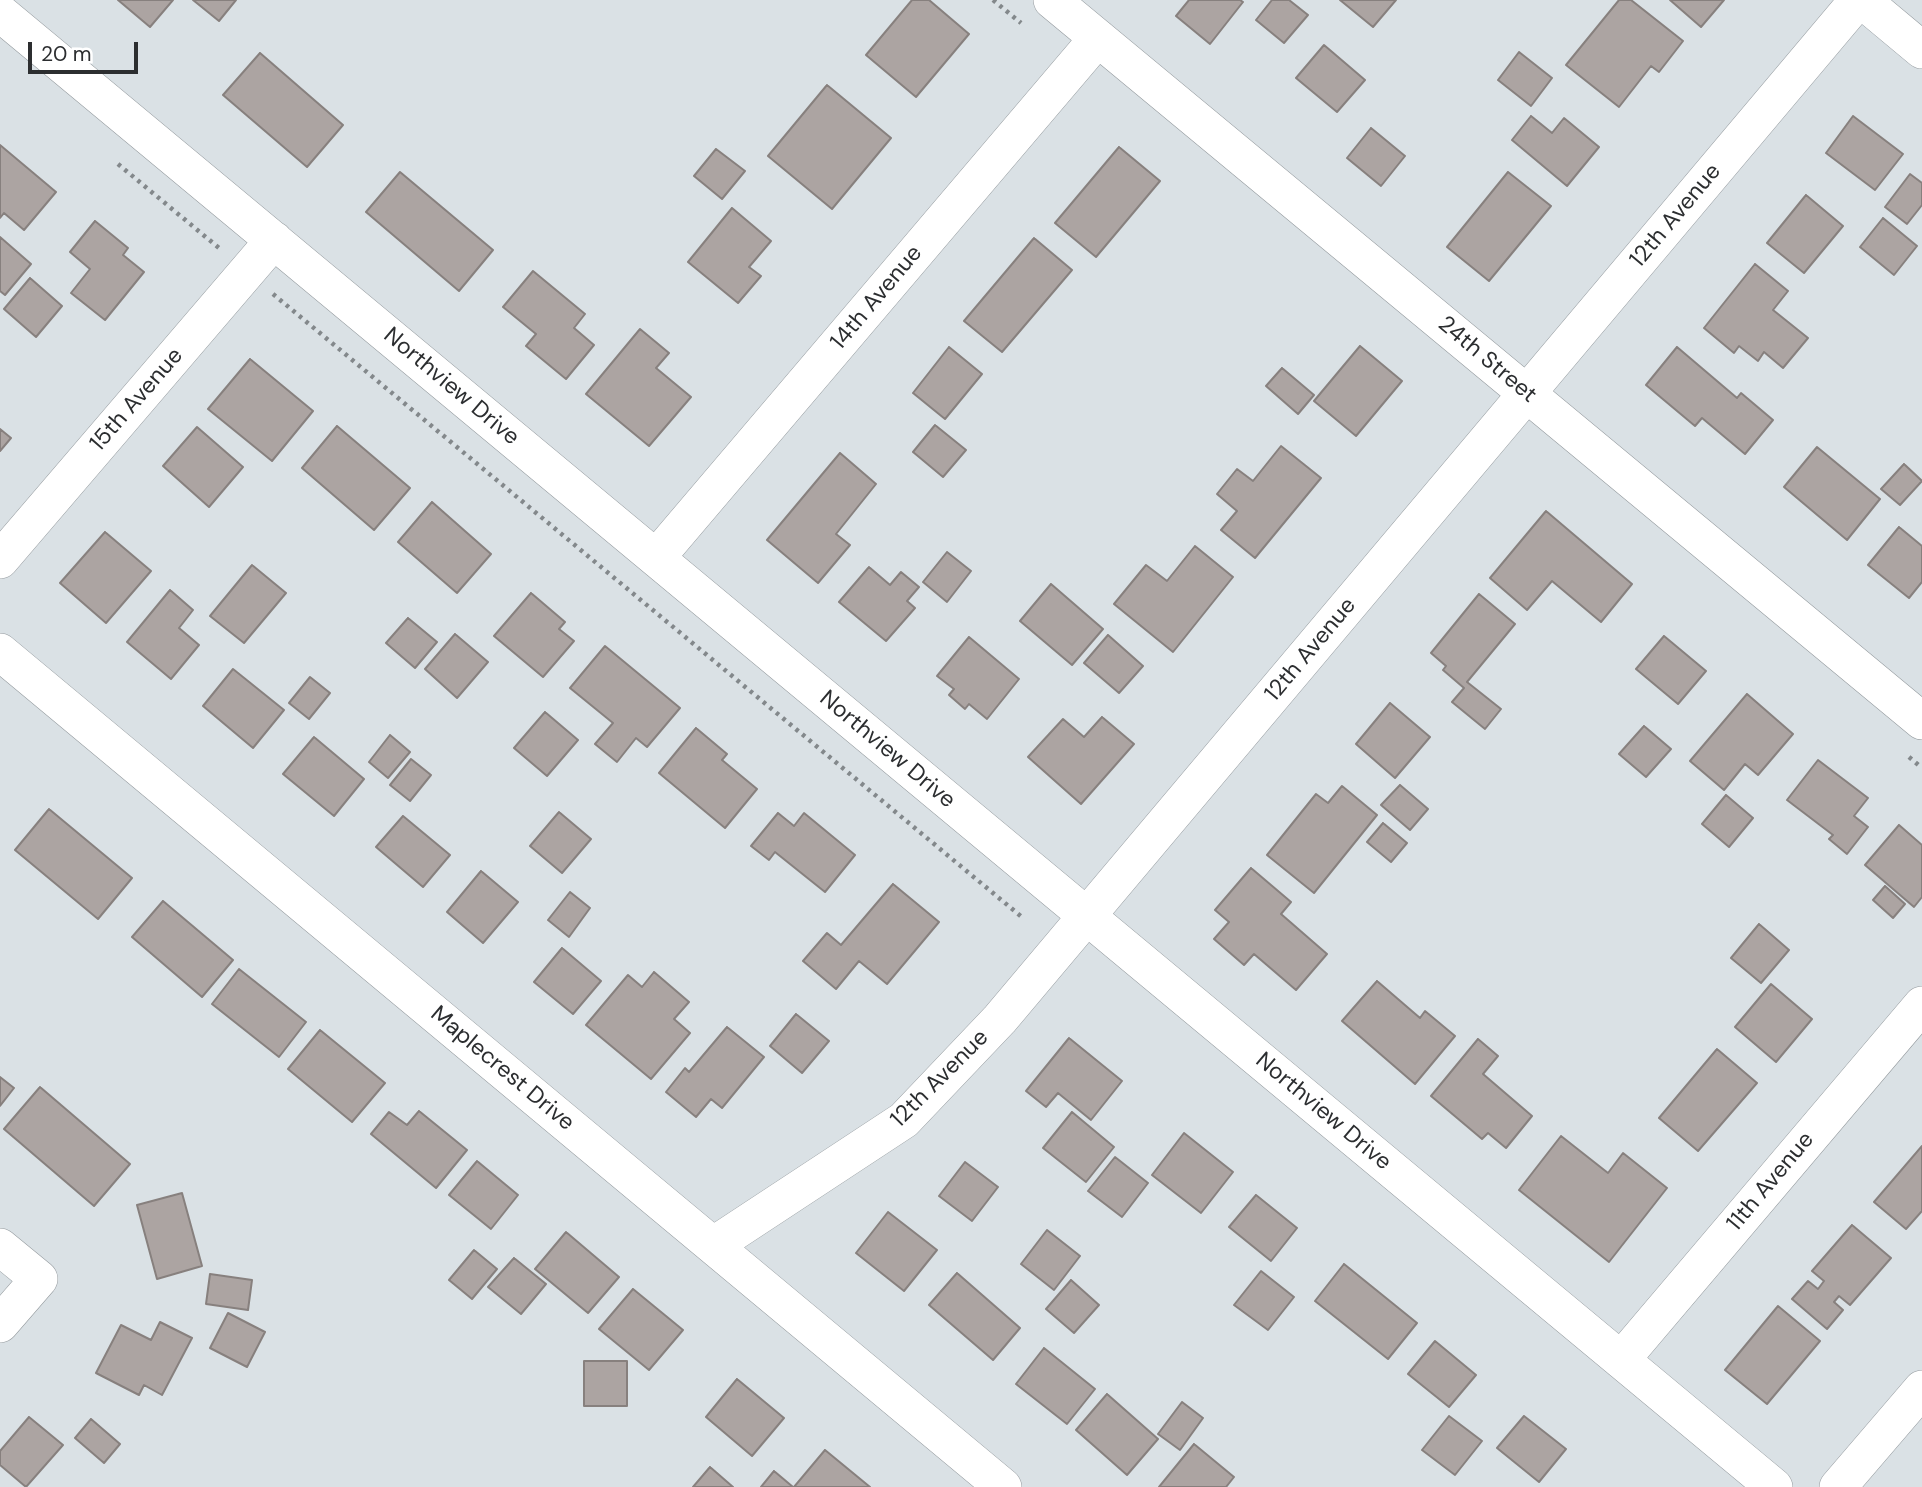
<!DOCTYPE html>
<style>
body{margin:0}
#map{position:relative;width:1922px;height:1487px;overflow:hidden;background:#dae1e5;font-family:"DM Sans",sans-serif}
canvas{display:block}
.scale{position:absolute;left:28px;top:42px;width:110px;height:32px;box-sizing:border-box;border:4px solid #2c2e30;border-top:0;padding-left:9px;font-size:21px;line-height:24px;white-space:nowrap;color:#2c2e30;-webkit-text-stroke:5px #fff;paint-order:stroke}
</style>
<div id="map">
<canvas width="1922" height="1487"></canvas>
<div class="scale">20 m</div>
</div>
<script>
const g = document.querySelector('canvas').getContext('2d');
g.lineJoin = 'round';
function fill(path, color) {
  g.fillStyle = color;
  g.fill(path, 'evenodd');
}
function toPath(rows) {
  const path = new Path2D();
  for (const r of rows) {
    path.moveTo(r[0], r[1]);
    for (let i = 2; i < r.length; i += 2) path.lineTo(r[i], r[i + 1]);
  }
  return path;
}
function stroke(path, color, width, dash) {
  g.strokeStyle = color;
  g.lineWidth = width;
  g.lineCap = dash ? 'butt' : 'round';
  g.setLineDash(dash || []);
  g.stroke(path);
}
function write(font, color, halo, rows, align = 'center') {
  g.font = font + ' "DM Sans",sans-serif';
  g.lineWidth = 5;
  g.setLineDash([]);
  g.textBaseline = 'middle';
  g.strokeStyle = halo;
  g.fillStyle = color;
  for (const [text, x, y, turn = 0] of rows) {
    g.save();
    g.translate(x, y);
    g.rotate((+turn || 0) * Math.PI / 180);
    g.textAlign = isNaN(turn) ? turn : align;
    if (halo) g.strokeText(text, 0, 0);
    g.fillText(text, 0, 0);
    g.restore();
  }
}
const building = toPath([
 [118,0,173,0,150,27,118,0],
 [193,0,236,0,219,21,193,0],
 [912,0,929,0,969,34,916,97,866,55,912,0],
 [1189,0,1240,0,1243,2,1210,44,1176,16,1189,0],
 [1272,0,1289,0,1308,15,1284,43,1256,20,1272,0],
 [1340,0,1396,0,1373,27,1340,0],
 [1619,0,1631,0,1683,41,1659,72,1651,66,1619,107,1566,65,1619,0],
 [1670,0,1724,0,1701,27,1670,0],
 [1324,45,1365,80,1337,112,1296,78,1324,45],
 [1519,52,1552,78,1531,106,1498,80,1519,52],
 [260,53,343,125,307,167,223,95,260,53],
 [827,85,891,138,832,209,768,156,827,85],
 [1531,116,1552,133,1564,118,1599,147,1567,186,1512,140,1531,116],
 [1853,116,1903,154,1875,190,1826,153,1853,116],
 [1371,128,1405,156,1381,186,1347,158,1371,128],
 [0,145,56,192,24,230,4,213,0,218,0,145],
 [1119,147,1160,181,1096,257,1055,223,1119,147],
 [716,149,745,171,722,199,694,176,716,149],
 [400,172,493,250,459,291,366,212,400,172],
 [1508,172,1551,206,1489,281,1447,247,1508,172],
 [1910,174,1922,183,1922,205,1907,224,1885,207,1910,174],
 [1806,195,1843,226,1804,273,1767,243,1806,195],
 [732,208,771,241,749,267,761,276,738,303,688,262,732,208],
 [1883,218,1917,246,1894,275,1860,247,1883,218],
 [95,221,128,248,123,255,144,272,105,320,71,293,90,269,70,252,95,221],
 [0,237,31,264,5,295,0,291,0,237],
 [1034,238,1072,270,1002,352,964,321,1034,238],
 [1755,264,1788,291,1773,310,1808,338,1783,368,1764,352,1758,361,1739,346,1734,353,1704,328,1755,264],
 [533,271,585,314,574,328,594,345,566,379,526,346,536,334,503,307,533,271],
 [30,278,62,306,36,337,4,309,30,278],
 [640,329,669,353,656,368,691,397,649,446,586,394,640,329],
 [1360,346,1402,381,1356,436,1314,401,1360,346],
 [949,347,982,374,945,419,913,393,949,347],
 [1677,347,1737,398,1741,393,1773,420,1745,454,1702,418,1695,426,1646,385,1677,347],
 [250,359,313,411,272,461,208,409,250,359],
 [1282,368,1314,395,1298,414,1266,386,1282,368],
 [935,425,966,450,943,477,913,452,935,425],
 [337,426,410,488,374,530,302,468,337,426],
 [197,427,243,467,209,507,163,466,197,427],
 [0,429,11,438,0,451,0,429],
 [1281,446,1321,478,1255,558,1221,530,1237,511,1217,494,1237,469,1253,481,1281,446],
 [1817,447,1880,499,1847,540,1784,487,1817,447],
 [840,453,876,484,836,534,850,545,818,583,767,540,840,453],
 [1904,464,1922,481,1900,505,1881,489,1904,464],
 [432,502,491,554,457,593,398,542,432,502],
 [1546,511,1632,584,1601,622,1552,581,1527,610,1490,578,1546,511],
 [1899,527,1922,546,1922,582,1909,598,1868,565,1899,527],
 [105,532,151,571,106,623,60,583,105,532],
 [1195,546,1233,577,1173,652,1114,604,1146,565,1167,581,1195,546],
 [947,552,971,571,947,602,923,582,947,552],
 [252,565,286,593,244,643,210,616,252,565],
 [869,567,890,585,901,572,919,587,907,601,915,608,886,641,839,602,869,567],
 [1051,584,1103,629,1072,665,1020,621,1051,584],
 [170,590,193,610,179,628,199,645,171,679,127,642,170,590],
 [531,593,565,622,559,629,574,641,543,677,494,636,531,593],
 [1479,594,1515,624,1467,682,1501,709,1485,729,1452,702,1464,688,1443,670,1446,666,1431,653,1479,594],
 [408,618,437,642,415,668,386,643,408,618],
 [455,634,488,662,457,698,425,669,455,634],
 [1108,635,1143,666,1119,693,1084,663,1108,635],
 [1664,636,1706,671,1678,704,1636,669,1664,636],
 [969,637,1019,679,987,719,969,704,965,709,949,695,954,689,937,676,969,637],
 [605,646,680,708,647,747,636,738,617,762,595,744,613,723,570,688,605,646],
 [233,669,284,710,253,748,203,706,233,669],
 [310,677,330,693,309,719,289,703,310,677],
 [1747,694,1793,734,1758,775,1745,764,1724,790,1690,761,1747,694],
 [1390,703,1430,737,1395,778,1356,744,1390,703],
 [545,712,578,740,547,776,514,748,545,712],
 [1102,717,1134,744,1081,804,1028,757,1063,719,1084,737,1102,717],
 [1644,726,1671,749,1646,777,1619,754,1644,726],
 [696,728,727,754,722,760,757,789,725,828,659,773,696,728],
 [390,735,410,752,388,778,369,762,390,735],
 [314,737,364,779,334,816,283,774,314,737],
 [411,759,431,775,410,801,390,785,411,759],
 [1818,760,1868,798,1854,816,1868,827,1847,854,1829,839,1833,835,1787,800,1818,760],
 [1400,785,1428,809,1410,830,1381,805,1400,785],
 [1342,786,1377,815,1314,893,1267,855,1316,794,1328,803,1342,786],
 [1726,795,1753,818,1729,847,1702,824,1726,795],
 [49,809,132,878,98,919,15,850,49,809],
 [559,812,591,839,562,873,530,846,559,812],
 [778,813,794,826,804,813,855,855,825,892,775,852,769,860,751,846,778,813],
 [403,816,450,855,423,887,376,847,403,816],
 [1383,823,1407,843,1391,862,1367,842,1383,823],
 [1899,825,1922,845,1922,897,1914,907,1865,865,1899,825],
 [1251,868,1291,902,1281,914,1327,954,1296,990,1254,954,1244,965,1214,939,1229,922,1215,910,1251,868],
 [481,871,518,902,483,943,447,912,481,871],
 [893,884,939,922,887,984,859,961,836,989,803,961,827,933,841,945,893,884],
 [1885,886,1905,904,1893,918,1873,900,1885,886],
 [570,892,590,908,569,937,548,920,570,892],
 [163,901,233,960,202,997,132,937,163,901],
 [1759,924,1789,950,1761,983,1731,958,1759,924],
 [562,948,601,981,573,1014,534,982,562,948],
 [239,969,306,1022,279,1057,212,1004,239,969],
 [654,972,689,1002,674,1019,690,1033,651,1079,586,1025,628,975,642,987,654,972],
 [1377,981,1420,1018,1425,1011,1455,1036,1415,1084,1342,1021,1377,981],
 [1771,984,1812,1019,1776,1062,1735,1027,1771,984],
 [796,1014,829,1041,802,1073,770,1046,796,1014],
 [727,1027,764,1057,722,1108,711,1099,696,1117,666,1092,685,1068,689,1072,727,1027],
 [320,1030,385,1083,352,1122,288,1069,320,1030],
 [1069,1038,1122,1081,1091,1120,1058,1093,1046,1107,1026,1091,1069,1038],
 [1478,1039,1498,1056,1483,1074,1532,1116,1506,1148,1488,1133,1482,1139,1431,1096,1478,1039],
 [1717,1049,1757,1083,1698,1151,1659,1118,1717,1049],
 [0,1077,14,1088,0,1106,0,1077],
 [40,1087,130,1164,94,1206,4,1129,40,1087],
 [419,1111,467,1150,436,1188,371,1134,389,1112,407,1125,419,1111],
 [1072,1112,1114,1147,1086,1182,1043,1148,1072,1112],
 [1184,1133,1233,1172,1201,1213,1152,1175,1184,1133],
 [1561,1136,1608,1173,1623,1153,1667,1188,1609,1262,1519,1190,1561,1136],
 [1922,1146,1922,1211,1906,1229,1874,1202,1922,1146],
 [1115,1157,1148,1183,1122,1217,1088,1191,1115,1157],
 [477,1161,518,1195,491,1229,449,1195,477,1161],
 [965,1162,998,1187,972,1221,939,1196,965,1162],
 [182,1193,202,1266,157,1279,137,1205,182,1193],
 [1256,1195,1297,1228,1271,1261,1229,1227,1256,1195],
 [888,1212,937,1250,904,1291,856,1253,888,1212],
 [1852,1225,1891,1258,1850,1305,1839,1296,1834,1302,1843,1310,1827,1329,1792,1299,1808,1281,1818,1289,1824,1281,1812,1271,1852,1225],
 [1047,1230,1080,1256,1054,1290,1021,1264,1047,1230],
 [566,1232,619,1277,588,1313,535,1269,566,1232],
 [474,1250,497,1269,472,1299,449,1280,474,1250],
 [514,1258,546,1284,521,1314,488,1287,514,1258],
 [1344,1264,1417,1323,1388,1359,1315,1301,1344,1264],
 [1261,1271,1294,1297,1268,1330,1234,1305,1261,1271],
 [957,1273,1020,1328,993,1360,929,1305,957,1273],
 [210,1274,252,1280,248,1310,206,1304,210,1274],
 [1071,1280,1099,1305,1074,1333,1046,1309,1071,1280],
 [633,1289,683,1330,649,1370,599,1329,633,1289],
 [1778,1306,1820,1341,1767,1404,1725,1370,1778,1306],
 [228,1313,265,1332,247,1367,210,1348,228,1313],
 [160,1322,192,1338,162,1395,144,1385,139,1395,96,1373,121,1325,151,1340,160,1322],
 [1435,1341,1476,1375,1449,1407,1408,1374,1435,1341],
 [1044,1348,1095,1389,1067,1424,1016,1384,1044,1348],
 [584,1361,627,1361,627,1406,584,1406,584,1361],
 [737,1379,784,1418,752,1456,706,1417,737,1379],
 [1107,1394,1158,1439,1127,1475,1076,1430,1107,1394],
 [1182,1402,1203,1418,1180,1450,1158,1434,1182,1402],
 [1449,1416,1482,1441,1455,1475,1422,1450,1449,1416],
 [1524,1416,1566,1449,1539,1482,1497,1448,1524,1416],
 [29,1417,63,1445,26,1487,0,1465,0,1451,29,1417],
 [91,1419,120,1444,104,1463,75,1438,91,1419],
 [1194,1444,1234,1477,1226,1487,1159,1487,1194,1444],
 [825,1450,870,1487,794,1487,825,1450],
 [710,1467,733,1487,693,1487,710,1467],
 [774,1471,793,1487,761,1487,774,1471]
]);
fill(building, '#aca4a2');
stroke(building, '#87807e', 2);
const minor = toPath([
 [1052,0,1922,721],
 [1862,0,1922,50],
 [0,13,1774,1487],
 [656,558,1098,38],
 [0,560,274,240],
 [0,652,1003,1487],
 [714,1245,904,1120,1000,1019,1858,0],
 [0,1247,39,1279,0,1324],
 [1621,1360,1922,1005],
 [1838,1487,1922,1389]
]);
stroke(minor, '#949a9e', 38);
stroke(toPath([
 [993,0,1021,23],
 [118,164,219,248],
 [273,294,1023,918],
 [1909,757,1922,768]
]), '#83888b', 4.5, [3.5, 5]);
stroke(minor, '#fff', 37);
write('23px', '#2c2e30', '#fff', [
 ["12th Avenue",1676,216,-50],
 ["14th Avenue",877,298,-50],
 ["24th Street",1487,360,40],
 ["Northview Drive",451,387,40],
 ["15th Avenue",137,400,-49],
 ["12th Avenue",1311,650,-50],
 ["Northview Drive",887,750,40],
 ["Maplecrest Drive",502,1069,40],
 ["12th Avenue",940,1079,-45],
 ["Northview Drive",1323,1112,40],
 ["11th Avenue",1771,1182,-50]
]);
</script>
